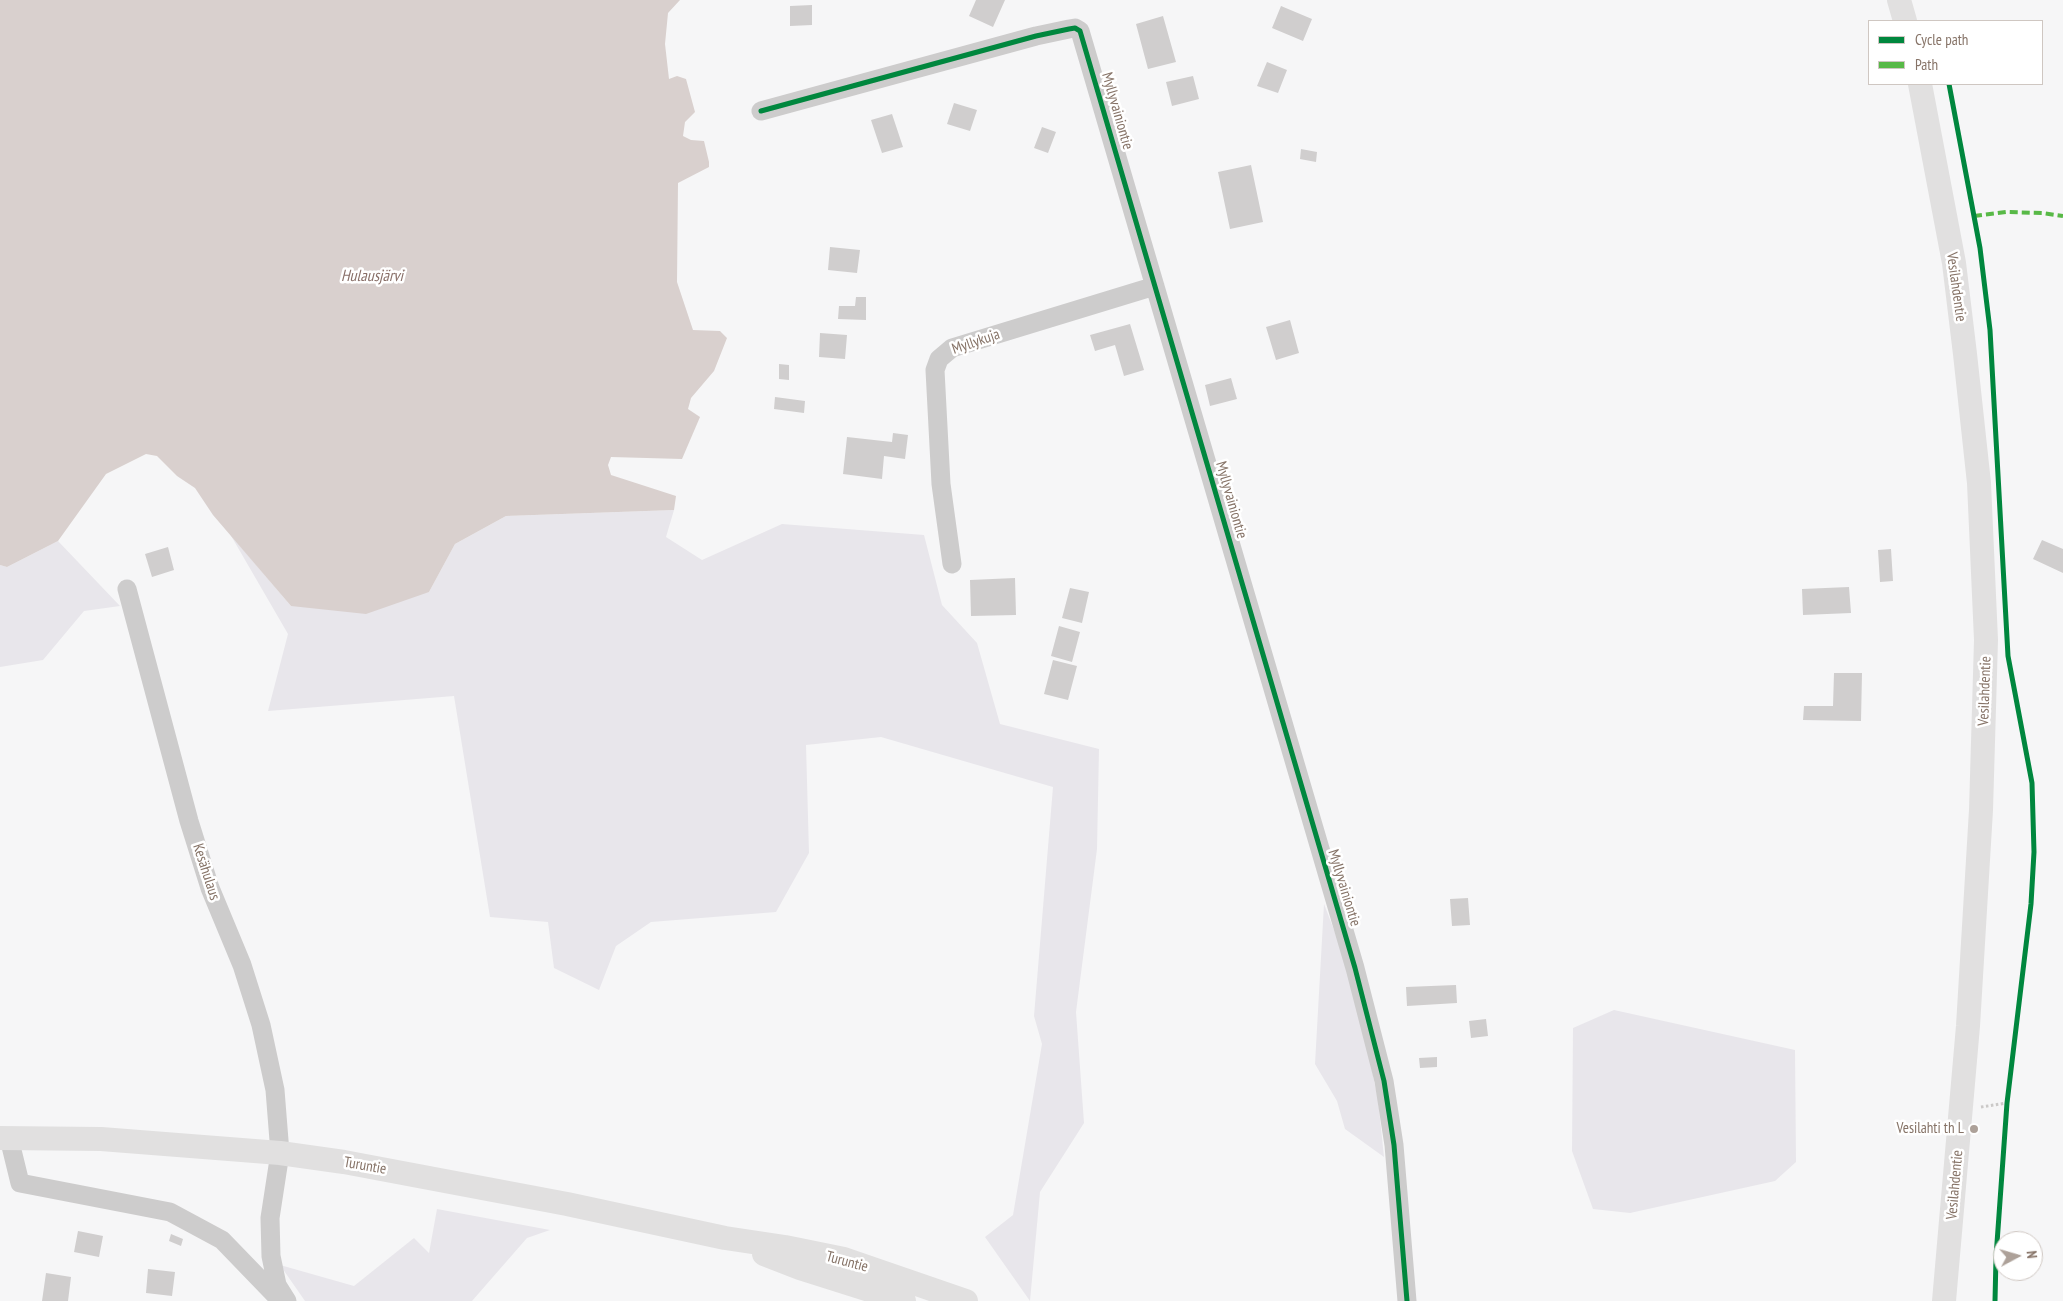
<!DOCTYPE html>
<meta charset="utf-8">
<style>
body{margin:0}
#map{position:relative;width:2063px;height:1301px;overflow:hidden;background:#f6f6f7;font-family:"PT Sans Narrow",sans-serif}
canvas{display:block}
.legend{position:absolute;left:1868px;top:20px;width:175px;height:65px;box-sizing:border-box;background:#fff;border:1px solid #cfc7c2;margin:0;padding:6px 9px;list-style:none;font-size:15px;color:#867367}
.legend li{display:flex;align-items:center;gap:10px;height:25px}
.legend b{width:25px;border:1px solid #cfc7c2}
.north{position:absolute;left:1993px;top:1231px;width:50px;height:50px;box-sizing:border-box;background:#fff;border:1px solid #cfc7c2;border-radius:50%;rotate:84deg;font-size:14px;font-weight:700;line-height:20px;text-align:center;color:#867367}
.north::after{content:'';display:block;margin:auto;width:18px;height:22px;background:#ada199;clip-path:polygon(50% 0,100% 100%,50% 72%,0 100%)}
</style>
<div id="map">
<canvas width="2063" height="1301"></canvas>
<ul class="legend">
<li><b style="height:6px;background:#00873e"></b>Cycle path</li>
<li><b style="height:6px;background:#58b947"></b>Path</li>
</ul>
<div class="north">N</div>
</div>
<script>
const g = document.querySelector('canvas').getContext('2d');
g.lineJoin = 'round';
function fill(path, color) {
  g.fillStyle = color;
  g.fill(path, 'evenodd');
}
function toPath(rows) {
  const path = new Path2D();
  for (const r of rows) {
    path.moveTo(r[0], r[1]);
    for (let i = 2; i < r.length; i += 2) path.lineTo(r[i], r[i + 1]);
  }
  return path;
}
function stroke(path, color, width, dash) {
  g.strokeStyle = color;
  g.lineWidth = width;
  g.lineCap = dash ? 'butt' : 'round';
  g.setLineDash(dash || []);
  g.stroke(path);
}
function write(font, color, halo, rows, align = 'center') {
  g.font = font + ' "PT Sans Narrow",sans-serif';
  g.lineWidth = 5;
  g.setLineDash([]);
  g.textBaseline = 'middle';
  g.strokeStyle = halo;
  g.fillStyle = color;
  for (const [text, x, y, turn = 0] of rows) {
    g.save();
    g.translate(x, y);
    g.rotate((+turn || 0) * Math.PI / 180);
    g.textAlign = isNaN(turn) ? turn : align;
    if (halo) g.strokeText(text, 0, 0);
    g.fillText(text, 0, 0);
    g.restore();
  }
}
fill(toPath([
 [674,510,666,537,702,560,782,524,924,535,942,605,977,643,1000,724,1099,749,1097,849,1076,1012,1084,1123,1040,1192,1030,1301,985,1237,1013,1215,1042,1044,1034,1016,1053,787,881,737,806,745,809,853,776,912,651,922,616,946,599,990,554,968,548,922,490,917,454,696,268,711,288,634,230,534,291,606,429,592,455,544,506,516],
 [58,541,120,606,84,611,43,660,0,667,0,565,7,567],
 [1324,904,1344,956,1365,1038,1378,1099,1384,1157,1345,1129,1337,1101,1315,1064],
 [1614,1010,1795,1050,1796,1162,1775,1181,1630,1213,1593,1209,1572,1151,1573,1028],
 [437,1209,550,1230,527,1238,472,1301,305,1301,280,1265,354,1286,414,1238,429,1253]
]), '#e8e6eb');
fill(toPath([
 [0,0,680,0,668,13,665,44,669,79,677,76,686,79,695,112,685,122,683,136,691,140,704,141,709,162,709,167,678,183,677,282,693,330,720,331,727,338,714,371,691,398,688,409,700,417,682,459,611,457,608,465,611,475,676,496,674,510,506,516,455,544,429,592,366,614,291,606,213,515,195,488,177,476,157,456,146,454,106,474,58,541,7,567,0,565]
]), '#d9d0ce');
fill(toPath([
 [976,0,1005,0,993,27,969,16],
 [812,5,812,25,790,26,790,6],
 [1281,6,1312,19,1303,41,1272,28],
 [1163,16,1176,62,1148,69,1136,24],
 [1267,62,1287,70,1278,93,1257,86],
 [1193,76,1199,99,1172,106,1166,82],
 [954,103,977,110,970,131,947,124],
 [892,114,903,147,882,153,871,120],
 [1042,127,1056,132,1048,153,1034,148],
 [1301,149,1317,152,1316,162,1300,159],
 [1251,165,1263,222,1230,229,1218,172],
 [830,247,860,250,857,273,828,270],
 [856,297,866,297,866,320,838,319,839,306,855,306],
 [1290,320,1299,353,1276,360,1266,327],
 [1130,324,1144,370,1124,376,1115,345,1095,351,1090,335],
 [820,333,847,335,845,359,819,357],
 [779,364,789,365,789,380,779,379],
 [1231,378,1237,399,1210,406,1205,385],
 [775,397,805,401,804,413,774,409],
 [893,433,908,435,905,459,884,456,882,479,843,474,847,437,892,442],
 [2042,540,2063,549,2063,573,2033,559],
 [168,547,174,570,152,577,145,554],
 [1891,549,1893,581,1880,582,1878,550],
 [1015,578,1016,615,971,616,970,580],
 [1849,587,1851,613,1803,615,1802,589],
 [1070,588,1089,592,1082,623,1062,618],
 [1059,626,1080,632,1072,662,1051,656],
 [1053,660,1077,666,1068,700,1044,694],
 [1834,673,1862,673,1861,721,1803,720,1804,706,1833,706],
 [1468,898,1470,925,1452,926,1450,899],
 [1456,985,1457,1003,1407,1006,1406,987],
 [1486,1019,1488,1036,1471,1038,1469,1021],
 [1437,1057,1437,1067,1420,1068,1419,1058],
 [78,1231,103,1236,99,1257,74,1252],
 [171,1234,183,1239,181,1246,169,1241],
 [148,1269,175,1272,172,1296,146,1293],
 [46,1273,71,1277,68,1301,42,1301]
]), '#d0cece');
stroke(toPath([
 [1981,1107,2007,1103]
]), '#cbc9c8', 3, [2.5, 2.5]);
stroke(toPath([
 [761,111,1036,36,1069,29,1075,28,1080,31,1355,968,1384,1081,1394,1145,1407,1301],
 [952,564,941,484,935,370,939,359,952,348,1155,286],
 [127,589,189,821,210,888,242,965,261,1025,275,1090,280,1153,270,1218,271,1256,277,1285,287,1301],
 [9,1138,20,1183,170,1212,222,1240,281,1301]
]), '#cdcccc', 19);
stroke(toPath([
 [1899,0,1905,21],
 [1920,84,1954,263,1965,354,1979,483,1986,640,1981,810,1968,1026,1944,1301],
 [0,1138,101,1139,280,1153,344,1162,567,1204,725,1238,785,1247,844,1259,966,1301],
 [764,1254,800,1268,904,1301]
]), '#e1e0e0', 24);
stroke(toPath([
 [1974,216,2006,212,2042,213,2063,216]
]), '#58b947', 4, [8, 4]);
stroke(toPath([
 [1949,84,1980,248,1990,330,2008,656,2032,783,2034,852,2031,904,2007,1103,1996,1257,1995,1301],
 [761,111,1036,36,1069,29,1075,28,1080,31,1355,968,1384,1081,1394,1145,1407,1301]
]), '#00873e', 5);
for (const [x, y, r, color] of [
 [1974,1129,5,"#ada199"]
]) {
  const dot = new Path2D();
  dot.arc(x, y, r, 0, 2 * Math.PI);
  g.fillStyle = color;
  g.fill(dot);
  stroke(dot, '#fff', 2);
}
write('15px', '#867367', '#fff', [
 ["Myllyvainiontie",1117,111,74],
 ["Vesilahdentie",1956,287,82],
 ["Myllykuja",976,342,-19],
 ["Myllyvainiontie",1231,500,74],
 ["Vesilahdentie",1985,691,-88],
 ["Kesähulaus",206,872,72],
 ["Myllyvainiontie",1344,888,73],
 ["Turuntie",365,1166,10],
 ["Vesilahdentie",1955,1185,-85],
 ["Turuntie",847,1262,15]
]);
write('15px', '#867367', '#fff', [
 ["Vesilahti th L",1964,1129]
], 'right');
write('italic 16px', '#896f68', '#fff', [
 ["Hulausjärvi",372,276]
]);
</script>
